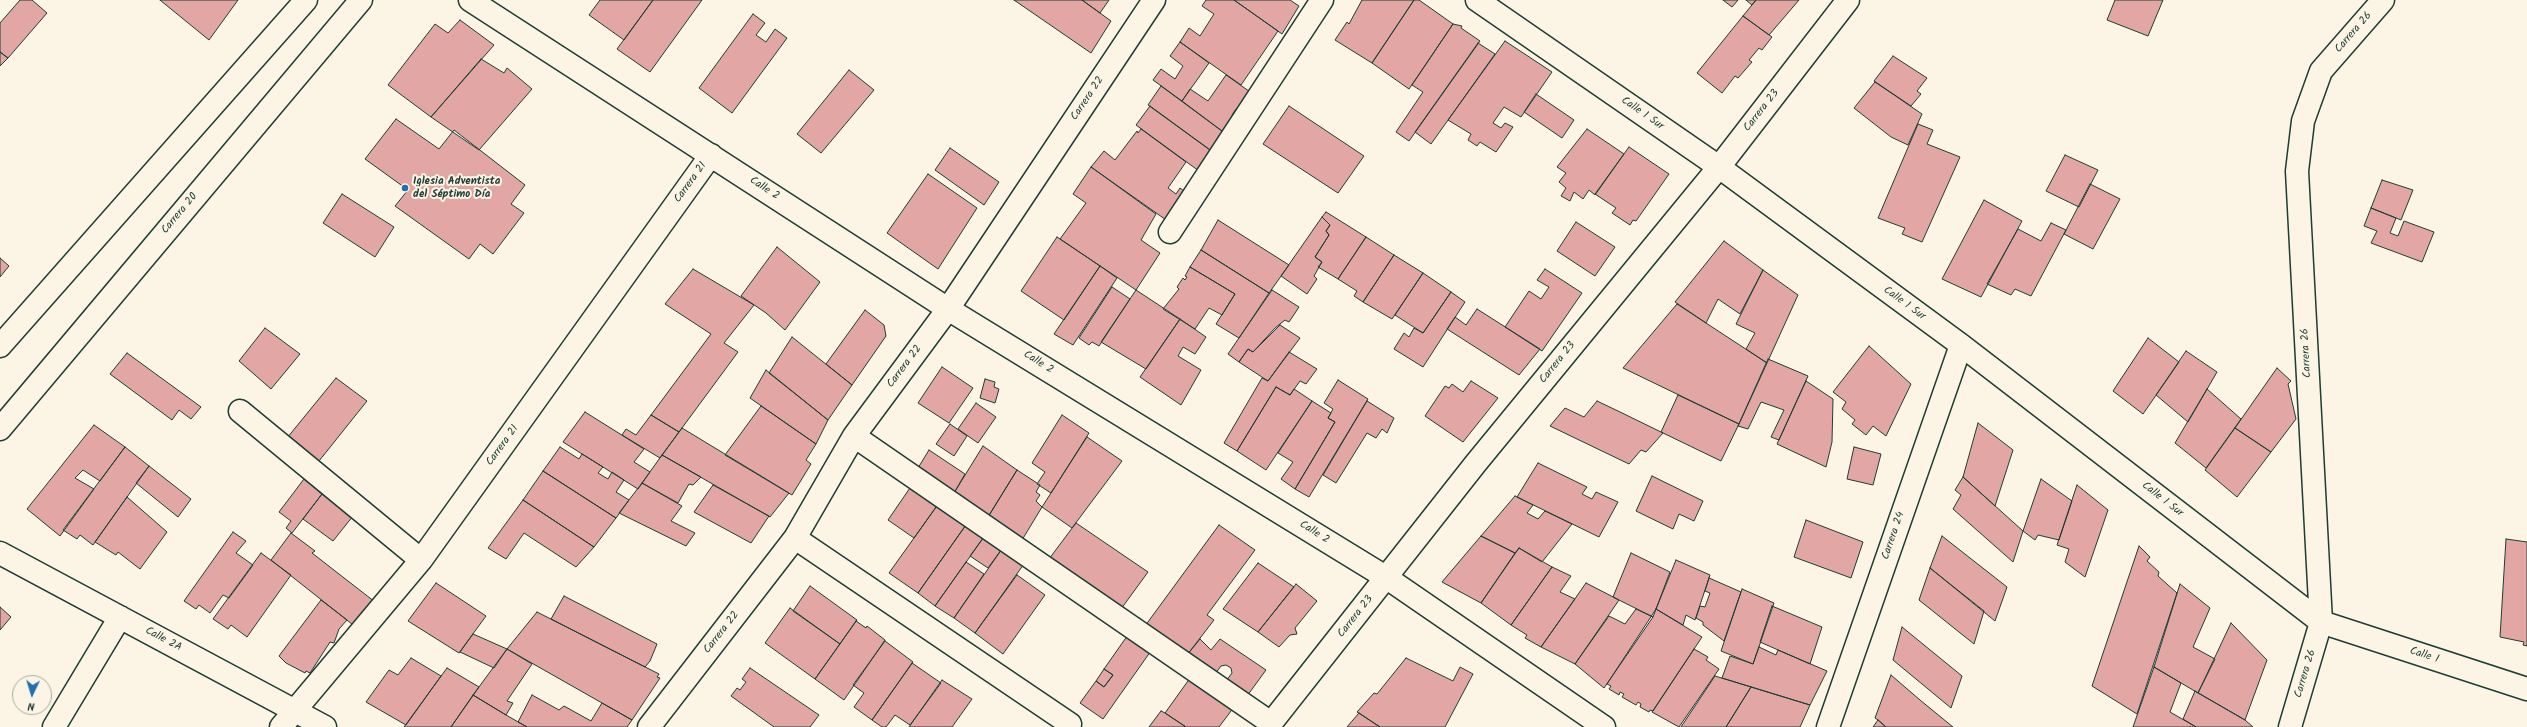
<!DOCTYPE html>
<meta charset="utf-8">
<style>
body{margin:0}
#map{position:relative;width:2527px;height:727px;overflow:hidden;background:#fcf5e5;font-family:Kalam,sans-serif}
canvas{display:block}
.north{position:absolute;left:12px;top:675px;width:40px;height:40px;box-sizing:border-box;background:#fcf5e5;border:1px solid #a4ab9e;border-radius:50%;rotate:184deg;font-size:11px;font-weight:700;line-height:16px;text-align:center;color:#1f3d34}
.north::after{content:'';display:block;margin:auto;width:14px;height:18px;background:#1f6fb2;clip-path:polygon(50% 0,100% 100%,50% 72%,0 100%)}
</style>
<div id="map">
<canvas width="2527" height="727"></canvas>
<div class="north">N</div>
</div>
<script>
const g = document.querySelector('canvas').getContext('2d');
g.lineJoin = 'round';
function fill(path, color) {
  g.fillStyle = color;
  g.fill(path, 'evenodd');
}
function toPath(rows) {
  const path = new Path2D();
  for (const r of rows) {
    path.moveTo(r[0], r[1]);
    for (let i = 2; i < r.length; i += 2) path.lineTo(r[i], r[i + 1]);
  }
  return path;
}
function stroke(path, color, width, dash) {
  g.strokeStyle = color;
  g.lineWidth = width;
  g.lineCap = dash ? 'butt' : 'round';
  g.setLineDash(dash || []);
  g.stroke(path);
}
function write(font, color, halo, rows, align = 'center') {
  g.font = font + ' Kalam,sans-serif';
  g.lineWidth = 4;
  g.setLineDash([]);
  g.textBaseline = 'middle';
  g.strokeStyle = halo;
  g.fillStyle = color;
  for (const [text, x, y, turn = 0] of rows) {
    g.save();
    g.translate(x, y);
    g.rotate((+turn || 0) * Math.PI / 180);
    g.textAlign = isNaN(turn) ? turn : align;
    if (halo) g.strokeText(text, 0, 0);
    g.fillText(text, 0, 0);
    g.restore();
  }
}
const building = toPath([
 [20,0,32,0,47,13,8,58,0,52,0,23,20,0],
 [160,0,238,0,209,40,160,0],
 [600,0,653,0,624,40,589,15,600,0],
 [653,0,702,0,650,72,617,49,653,0],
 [1014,0,1082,0,1111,21,1091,53,1014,0],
 [1082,0,1109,0,1100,13,1082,0],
 [1206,0,1234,0,1278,31,1241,85,1180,42,1189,28,1200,36,1214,14,1202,6,1206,0],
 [1234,0,1290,0,1299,6,1282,34,1234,0],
 [1362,0,1414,0,1372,63,1335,40,1347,22,1349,24,1362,0],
 [1414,0,1419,0,1453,24,1409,89,1372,63,1414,0],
 [1723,0,1738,0,1732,7,1723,0],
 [1746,0,1756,0,1752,5,1746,0],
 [1756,0,1799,0,1769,35,1743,16,1756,0],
 [2115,0,2163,0,2148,36,2107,20,2115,0],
 [753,14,765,23,756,35,766,42,775,29,787,38,732,113,699,88,753,14],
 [1743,16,1772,37,1762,50,1759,48,1749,60,1752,62,1738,78,1735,76,1722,93,1697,73,1743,16],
 [460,20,494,45,431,117,388,85,435,24,448,33,460,20],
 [1453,24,1462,26,1461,28,1480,41,1409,141,1396,132,1423,92,1412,85,1453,24],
 [1505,41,1552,72,1521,117,1504,107,1493,123,1501,128,1505,123,1513,127,1496,152,1480,142,1477,146,1468,140,1471,134,1448,120,1505,41],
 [1180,42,1209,63,1182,101,1153,80,1161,69,1175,79,1183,66,1170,56,1180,42],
 [1478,43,1495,54,1431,144,1415,132,1478,43],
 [0,52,8,58,0,66,0,52],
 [1893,56,1927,78,1917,91,1921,94,1911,106,1874,81,1893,56],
 [481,59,504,73,507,68,532,89,479,150,431,117,481,59],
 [849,70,874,90,821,153,797,134,849,70],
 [1226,75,1256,96,1244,113,1236,109,1232,115,1240,120,1226,134,1182,101,1190,89,1208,101,1226,75],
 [1875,82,1922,114,1908,145,1891,137,1854,108,1875,82],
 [1161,86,1226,134,1214,153,1148,105,1161,86],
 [1536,94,1574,120,1562,138,1524,112,1536,94],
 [1150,106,1213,152,1199,171,1136,125,1150,106],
 [1289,106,1364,156,1338,193,1263,144,1289,106],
 [396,119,439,149,454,130,525,185,511,204,524,213,493,254,480,244,469,259,395,206,408,190,365,159,396,119],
 [1918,124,1933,130,1927,144,1960,157,1922,242,1902,234,1905,228,1878,218,1918,124],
 [1141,129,1186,162,1168,188,1176,194,1180,188,1188,194,1169,222,1091,167,1104,151,1115,160,1137,131,1138,133,1141,129],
 [1587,129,1624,154,1595,195,1589,190,1583,199,1574,192,1570,201,1561,196,1566,188,1559,182,1566,173,1557,167,1587,129],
 [1629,147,1669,174,1636,221,1633,220,1630,225,1612,213,1616,208,1595,194,1629,147],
 [950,148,999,182,984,205,935,170,950,148],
 [2065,155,2098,170,2079,207,2046,191,2065,155],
 [1091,167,1156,214,1141,240,1160,253,1136,290,1060,239,1086,203,1073,194,1091,167],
 [928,174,977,208,938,269,887,233,928,174],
 [2382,180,2413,190,2401,220,2371,208,2382,180],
 [2090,184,2120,199,2093,249,2064,234,2090,184],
 [342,194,394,227,375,257,323,223,342,194],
 [1984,200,2022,221,1981,297,1942,279,1984,200],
 [2371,208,2396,218,2390,233,2398,236,2404,221,2434,232,2422,262,2371,243,2377,231,2364,226,2371,208],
 [1326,212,1366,237,1338,279,1318,267,1322,262,1315,257,1329,235,1326,231,1330,225,1322,217,1326,212],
 [1322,217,1330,225,1326,231,1329,235,1315,257,1322,262,1314,276,1317,279,1307,294,1281,276,1322,217],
 [1218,220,1289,265,1269,293,1201,250,1218,220],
 [1576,222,1615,247,1595,276,1557,251,1576,222],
 [2051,223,2066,230,2031,296,2015,289,2011,295,1987,284,2018,229,2041,241,2051,223],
 [1057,237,1100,266,1064,320,1021,291,1057,237],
 [1366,237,1394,255,1363,302,1354,296,1357,291,1338,279,1366,237],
 [1724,241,1763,270,1740,314,1718,299,1706,323,1675,302,1724,241],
 [777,247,820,282,785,330,766,313,741,296,777,247],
 [1201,250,1269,293,1239,338,1216,324,1235,294,1190,267,1201,250],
 [1394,255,1423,273,1392,319,1363,302,1394,255],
 [0,258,9,266,0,277,0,258],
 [1100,266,1117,278,1073,345,1054,334,1100,266],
 [1190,267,1235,294,1222,315,1209,308,1195,329,1163,309,1179,289,1177,287,1183,278,1185,280,1187,277,1185,276,1190,267],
 [693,269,754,305,724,343,738,352,679,432,651,415,711,334,665,304,693,269],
 [1545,269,1582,293,1542,351,1505,327,1529,291,1541,299,1549,287,1537,280,1545,269],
 [1763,270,1798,295,1767,363,1746,349,1755,333,1736,324,1763,270],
 [1423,273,1451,292,1423,333,1395,315,1423,273],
 [1112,287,1130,299,1099,346,1092,342,1089,345,1079,338,1112,287],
 [1136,290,1180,319,1146,369,1101,342,1136,290],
 [1272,290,1299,307,1289,322,1285,320,1275,328,1253,352,1248,349,1239,362,1228,354,1272,290],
 [1451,292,1465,302,1423,367,1394,349,1404,333,1409,337,1414,328,1423,333,1451,292],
 [1677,304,1767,363,1739,424,1623,368,1677,304],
 [1477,309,1540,349,1519,375,1447,329,1455,317,1466,325,1477,309],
 [865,310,884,325,886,336,852,385,826,364,865,310],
 [1180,319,1206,337,1195,354,1183,347,1178,356,1201,370,1181,405,1140,377,1180,319],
 [1280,325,1300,338,1268,381,1239,362,1248,349,1253,352,1280,325],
 [265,328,300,354,271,389,239,361,265,328],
 [792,337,852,385,828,420,769,373,792,337],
 [2148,338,2179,362,2143,414,2113,391,2148,338],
 [1869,346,1911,384,1886,436,1873,426,1866,435,1852,424,1855,420,1842,409,1846,402,1833,392,1869,346],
 [2186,351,2217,372,2188,422,2156,395,2186,351],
 [1289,352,1317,369,1306,384,1300,381,1290,395,1276,387,1237,451,1224,443,1262,378,1268,381,1289,352],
 [127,353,201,407,191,419,179,410,172,420,110,374,127,353],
 [1768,359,1808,376,1779,440,1771,437,1784,410,1761,402,1748,429,1738,426,1768,359],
 [942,367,973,388,949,423,918,403,942,367],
 [2277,368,2291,381,2288,384,2296,419,2271,452,2235,428,2277,368],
 [766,370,828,420,816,444,750,398,766,370],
 [336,378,367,401,319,461,287,438,336,378],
 [985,379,995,382,994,387,999,389,995,403,980,398,985,379],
 [1338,380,1368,399,1309,497,1295,489,1335,422,1328,418,1333,409,1324,403,1338,380],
 [1471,381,1498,398,1463,442,1425,416,1445,386,1449,388,1452,384,1463,392,1471,381],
 [1806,381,1833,399,1832,442,1826,467,1777,444,1806,381],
 [1276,387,1290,395,1294,389,1312,401,1266,470,1237,451,1276,387],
 [2207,389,2241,419,2206,468,2175,443,2207,389],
 [1678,395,1739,424,1721,461,1661,432,1678,395],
 [1312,401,1331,413,1328,418,1335,422,1295,489,1281,479,1293,462,1278,453,1312,401],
 [1367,401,1394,418,1387,433,1382,429,1376,438,1367,433,1336,483,1323,475,1367,401],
 [1597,401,1618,411,1663,433,1646,452,1641,450,1629,464,1550,426,1565,408,1584,417,1597,401],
 [976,403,996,417,978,443,958,429,976,403],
 [761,406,816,444,806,460,811,464,792,495,725,455,761,406],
 [585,412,644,449,634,462,650,472,638,489,563,442,585,412],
 [651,415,679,432,660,458,622,435,626,429,636,435,651,415],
 [1062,415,1089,433,1051,493,1037,484,1045,472,1032,463,1062,415],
 [1978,423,2013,450,1995,506,1963,477,1978,423],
 [950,424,967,436,954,456,936,444,950,424],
 [94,425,125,447,100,481,83,470,75,478,94,489,60,536,27,509,94,425],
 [682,428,789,493,770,517,662,455,682,428],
 [2235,428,2271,452,2237,497,2205,470,2235,428],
 [1087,437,1122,461,1072,528,1042,507,1087,437],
 [983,446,1017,470,988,517,954,493,983,446],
 [125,447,149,466,93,545,80,535,77,539,63,530,125,447],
 [560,447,579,459,582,454,603,467,598,473,608,479,612,472,624,480,616,492,629,500,616,518,543,471,560,447],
 [1854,447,1881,454,1873,485,1847,479,1854,447],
 [929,450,965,474,954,493,918,468,929,450],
 [662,455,701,477,693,485,689,484,678,503,642,483,662,455],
 [1538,463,1587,487,1582,494,1592,499,1596,492,1618,502,1599,537,1517,497,1538,463],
 [149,466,191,499,178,517,136,483,149,466],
 [1017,470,1040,485,1036,492,1040,495,1036,501,1042,507,1022,540,988,517,1017,470],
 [543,471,616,518,594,547,523,500,543,471],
 [1652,476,1703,501,1694,521,1679,514,1673,529,1636,511,1652,476],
 [1963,477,2023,531,2013,562,1953,509,1961,495,1955,490,1963,477],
 [304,479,322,494,292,533,286,528,291,521,279,512,304,479],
 [2041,479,2072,501,2059,540,2038,535,2035,540,2023,531,2041,479],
 [642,483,682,506,671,521,695,533,686,546,619,513,642,483],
 [713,485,769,516,751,543,694,512,713,485],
 [912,485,939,503,914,538,888,520,912,485],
 [2077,485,2108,510,2085,577,2065,562,2069,549,2057,545,2077,485],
 [322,494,353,516,333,541,303,519,322,494],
 [1515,496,1533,505,1527,513,1538,519,1545,511,1572,524,1542,562,1519,548,1515,553,1481,536,1515,496],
 [127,497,167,532,140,569,118,552,116,555,95,542,127,497],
 [523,500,594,547,576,567,524,533,506,559,488,548,523,500],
 [939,503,968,522,918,593,889,573,939,503],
 [1806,520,1863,542,1851,578,1794,557,1806,520],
 [968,522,986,534,935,606,918,593,968,522],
 [1076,523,1148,572,1121,609,1049,559,1076,523],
 [1219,525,1255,550,1207,615,1214,620,1187,655,1145,626,1219,525],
 [233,532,246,541,236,553,253,565,229,598,223,595,210,613,199,605,196,609,184,601,233,532],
 [291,533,315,551,312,553,375,602,357,628,271,560,291,533],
 [986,534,1004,546,988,568,970,556,986,534],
 [1481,536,1515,553,1481,603,1442,582,1481,536],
 [1942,536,2007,587,1995,621,1930,568,1942,536],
 [2506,539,2527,542,2527,646,2523,645,2524,642,2500,637,2506,539],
 [1004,546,1026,561,975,633,954,618,1004,546],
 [2139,546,2150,557,2147,561,2159,572,2158,576,2177,593,2137,714,2092,686,2139,546],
 [1519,548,1552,567,1511,625,1481,603,1519,548],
 [261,553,291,575,247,637,231,625,228,629,213,619,261,553],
 [1631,553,1670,572,1653,617,1613,597,1631,553],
 [1676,560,1710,575,1695,620,1686,615,1683,625,1656,609,1676,560],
 [966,562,984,574,954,618,935,606,966,562],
 [1258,563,1294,587,1258,632,1223,609,1258,563],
 [1552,567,1571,576,1560,592,1575,599,1541,647,1525,638,1527,635,1511,625,1552,567],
 [1930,568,1984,611,1974,644,1919,600,1930,568],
 [1017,575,1045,595,1003,654,975,633,1017,575],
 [1709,578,1741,592,1724,641,1703,625,1703,622,1696,618,1700,606,1705,607,1710,593,1705,591,1709,578],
 [436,583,486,616,459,653,408,621,436,583],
 [1586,583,1619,600,1575,664,1541,647,1586,583],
 [1296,584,1317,601,1295,628,1297,634,1290,635,1279,647,1258,632,1296,584],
 [2180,584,2210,608,2193,647,2215,659,2198,693,2154,667,2180,584],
 [810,586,857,620,840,644,793,611,810,586],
 [1742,589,1774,603,1753,664,1721,651,1742,589],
 [564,596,657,644,650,661,645,667,551,619,564,596],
 [321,600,347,620,339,629,334,643,330,642,310,673,306,671,305,673,286,663,279,656,321,600],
 [1772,606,1822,627,1810,664,1760,642,1772,606],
 [0,607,11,617,0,630,0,607],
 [790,608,840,644,815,679,765,643,790,608],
 [1636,609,1653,617,1604,688,1575,664,1609,616,1625,624,1636,609],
 [1656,609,1702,637,1653,711,1650,710,1649,712,1640,707,1641,704,1638,702,1636,705,1622,697,1624,694,1620,692,1619,695,1609,689,1611,686,1607,684,1656,609],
 [537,612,659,674,657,677,660,678,632,720,507,649,537,612],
 [856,621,866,628,867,626,885,640,844,700,815,679,856,621],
 [2231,623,2267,660,2245,720,2198,693,2231,623],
 [1902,627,1962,676,1951,708,1893,660,1902,627],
 [1130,632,1153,648,1103,719,1080,703,1096,681,1104,687,1113,675,1104,669,1130,632],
 [473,634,507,649,494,668,460,652,473,634],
 [1200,639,1211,650,1220,639,1266,670,1247,696,1226,681,1232,673,1231,668,1226,665,1221,666,1215,674,1187,655,1200,639],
 [885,641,913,662,872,720,854,707,864,693,853,685,885,641],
 [1759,647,1776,655,1778,650,1827,671,1810,705,1722,678,1730,656,1753,664,1759,647],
 [507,649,532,664,507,701,513,703,506,715,473,695,507,649],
 [1694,649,1708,657,1706,660,1719,669,1679,727,1652,712,1694,649],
 [411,658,441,676,406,725,366,702,389,670,398,675,411,658],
 [1406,658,1453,681,1460,667,1473,674,1445,727,1380,727,1357,712,1374,693,1377,694,1406,658],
 [912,663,941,683,910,725,895,715,886,727,882,727,872,720,912,663],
 [2154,667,2181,683,2170,712,2196,727,2133,727,2154,667],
 [447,668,479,687,451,727,404,727,447,668],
 [750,668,819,715,810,727,774,727,731,696,737,688,740,690,746,682,742,679,750,668],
 [1104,669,1113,675,1104,687,1096,681,1104,669],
 [1193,674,1237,703,1219,727,1186,727,1165,713,1193,674],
 [1891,675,1920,700,1953,727,1886,727,1878,720,1875,718,1891,675],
 [1715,676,1751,687,1726,727,1681,727,1715,676],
 [942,680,972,699,952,727,909,727,942,680],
 [1751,687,1810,705,1800,727,1726,727,1751,687],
 [2195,691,2245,720,2253,727,2196,727,2183,719,2195,691],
 [473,695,506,715,527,727,451,727,473,695],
 [532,695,559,710,564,706,591,721,602,703,632,720,627,727,527,727,518,722,532,695],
 [1161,711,1165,713,1186,727,1149,727,1161,711],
 [1359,713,1380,727,1347,727,1359,713],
 [1878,720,1886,727,1873,727,1878,720]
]);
fill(building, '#e2a7a5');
stroke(building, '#1f3d34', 1);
const minor = toPath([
 [470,0,948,309,1387,578,1604,727],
 [1477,0,1719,167,1961,345,2321,622,2527,689],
 [1170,232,1322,0],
 [0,346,306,0],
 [240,411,421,560],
 [0,429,361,0],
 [854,436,1271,723],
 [795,538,1070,724],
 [0,553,325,727],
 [54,727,120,617],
 [281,727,421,560,711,155],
 [649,727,795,538,854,436,948,309,1154,0],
 [1268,727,1476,463,1719,167,1848,0],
 [1828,727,1961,345],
 [2290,727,2321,622,2297,171,2303,121,2321,71,2383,0]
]);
stroke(minor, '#1f3d34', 25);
stroke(minor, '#fcf5e5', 22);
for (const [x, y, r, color] of [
 [405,188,4,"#1f6fb2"]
]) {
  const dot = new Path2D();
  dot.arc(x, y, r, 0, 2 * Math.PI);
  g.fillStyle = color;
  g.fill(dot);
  stroke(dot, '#fcf5e5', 1.5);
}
write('11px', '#1f3d34', '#fcf5e5', [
 ["Carrera 26",2354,33,-49],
 ["Carrera 22",1088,99,-56],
 ["Carrera 23",1762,111,-52],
 ["Calle 1 Sur",1642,114,35],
 ["Carrera 21",691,183,-54],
 ["Calle 2",764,189,33],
 ["Carrera 20",180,214,-50],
 ["Calle 1 Sur",1904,304,36],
 ["Carrera 26",2307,353,-93],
 ["Calle 2",1038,363,32],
 ["Carrera 23",1558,363,-51],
 ["Carrera 22",905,367,-53],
 ["Carrera 21",503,446,-54],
 ["Calle 1 Sur",2162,500,38],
 ["Calle 2",1314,533,32],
 ["Carrera 24",1894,536,-71],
 ["Carrera 23",1356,617,-52],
 ["Carrera 22",722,633,-52],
 ["Calle 2A",163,640,28],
 ["Calle 1",2424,656,18],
 ["Carrera 26",2306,674,-73]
]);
write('bold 11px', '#1f3d34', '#fcf5e5', [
 ["Iglesia Adventista",413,182],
 ["del Séptimo Día",413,195]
], 'left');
</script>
